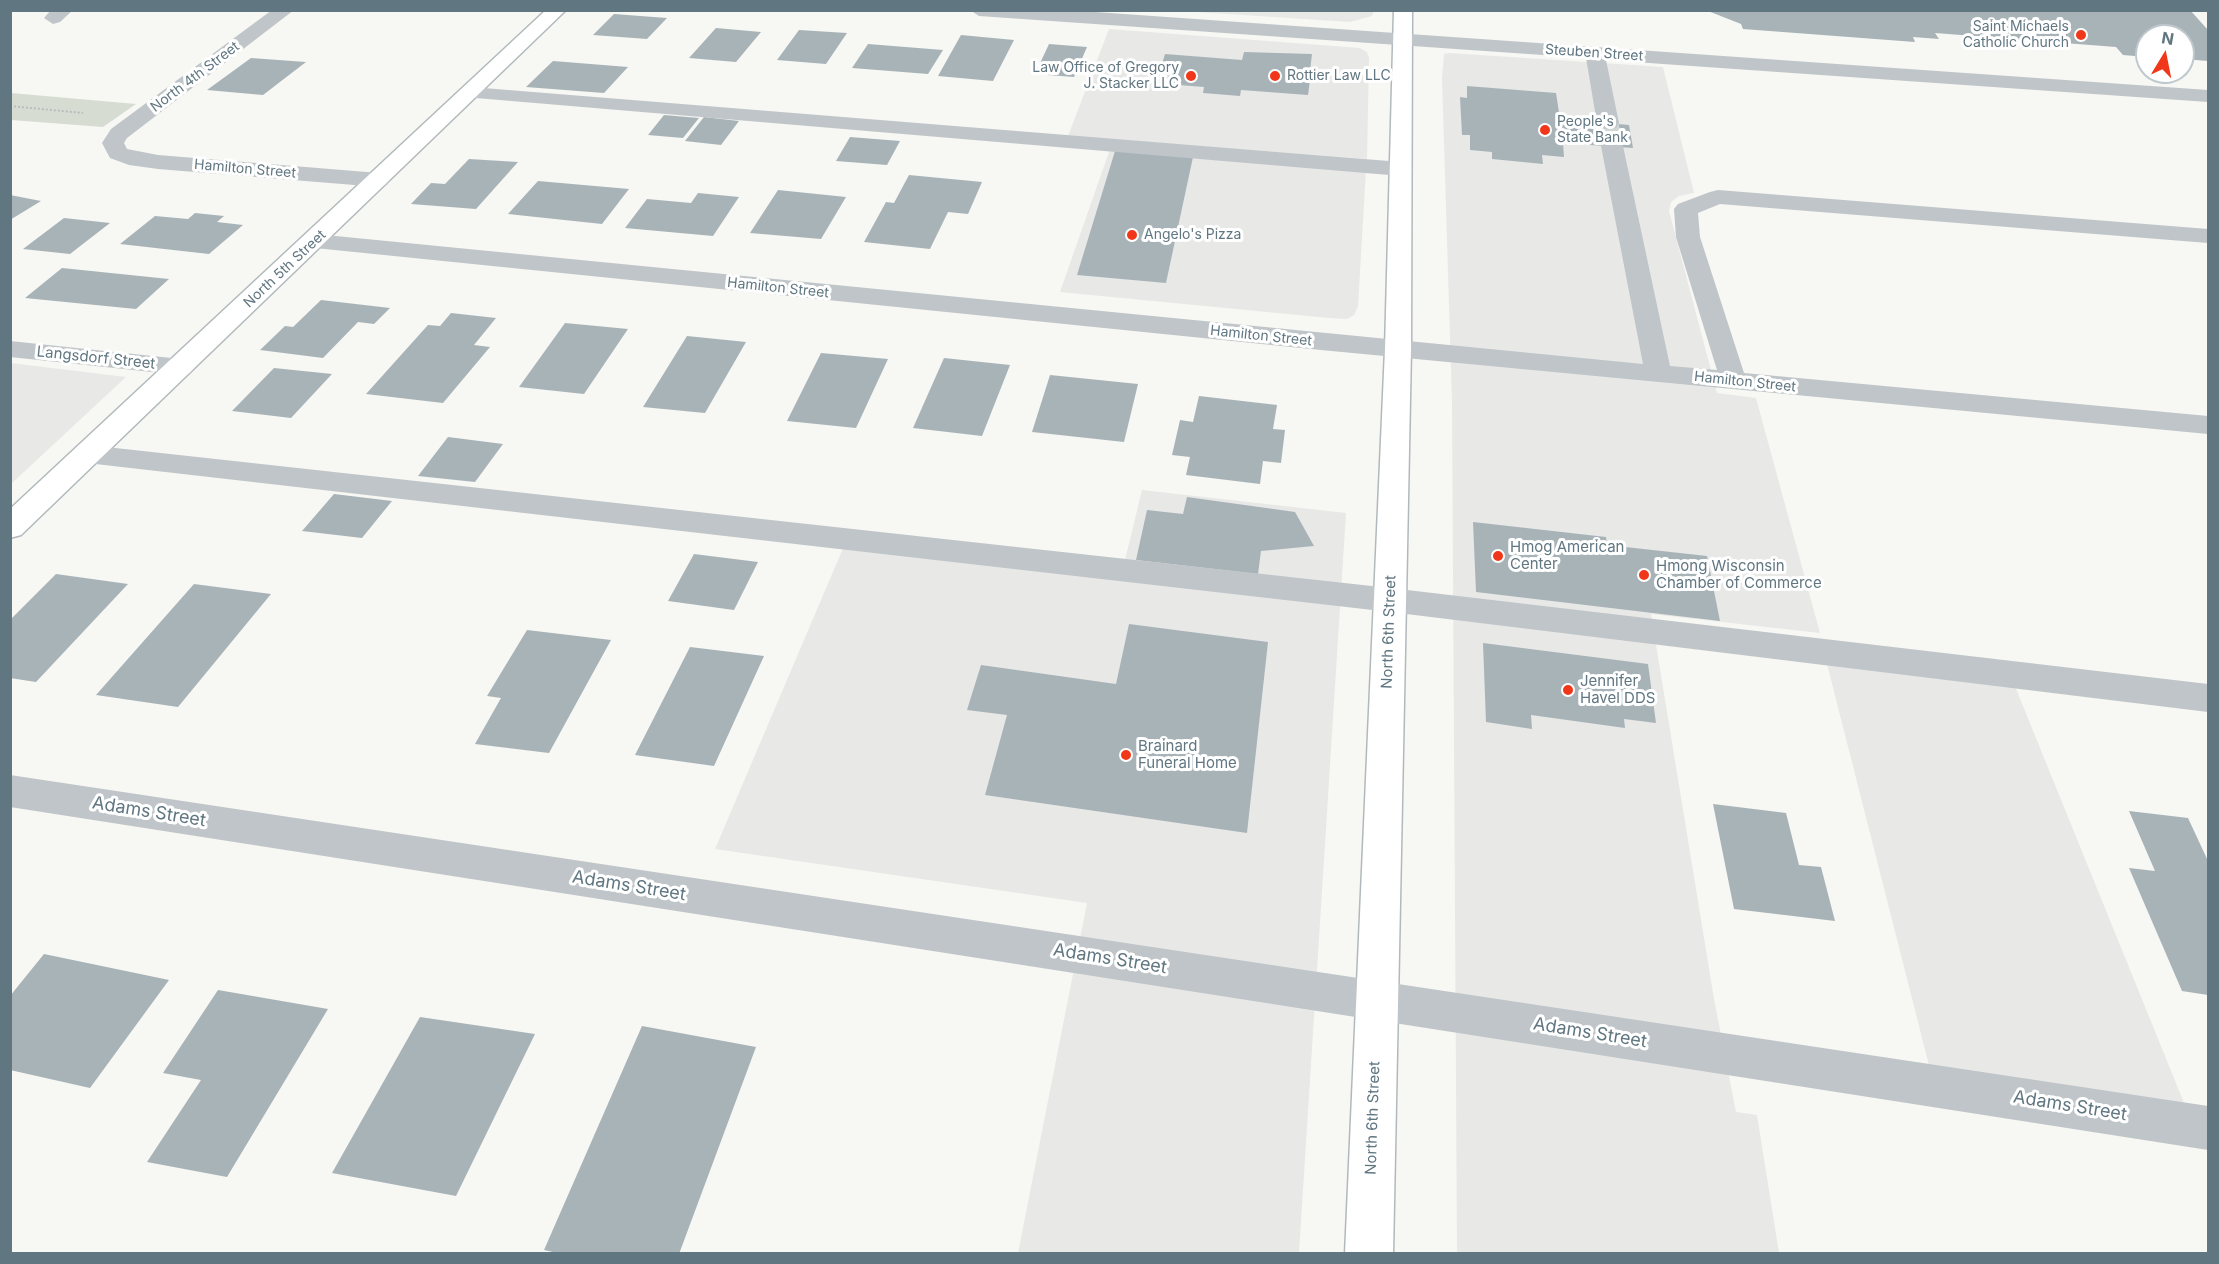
<!DOCTYPE html>
<style>
body{margin:0}
#map{position:relative;width:2219px;height:1264px;overflow:hidden;background:#f7f7f3;font-family:Inter,sans-serif}
canvas{display:block}
.frame{position:absolute;inset:0;border:12px solid #607681;pointer-events:none}
.north{position:absolute;left:2135px;top:24px;width:60px;height:60px;box-sizing:border-box;background:#fff;border:2px solid #bfc8cd;border-radius:50%;rotate:10deg;font-size:16px;font-weight:700;line-height:24px;text-align:center;color:#607681}
.north::after{content:'';display:block;margin:auto;width:21px;height:27px;background:#f1371a;clip-path:polygon(50% 0,100% 100%,50% 72%,0 100%)}
</style>
<div id="map">
<canvas width="2219" height="1264"></canvas>
<div class="frame"></div>
<div class="north">N</div>
</div>
<script>
const g = document.querySelector('canvas').getContext('2d');
g.lineJoin = 'round';
function fill(path, color) {
  g.fillStyle = color;
  g.fill(path, 'evenodd');
}
function toPath(rows) {
  const path = new Path2D();
  for (const r of rows) {
    path.moveTo(r[0], r[1]);
    for (let i = 2; i < r.length; i += 2) path.lineTo(r[i], r[i + 1]);
  }
  return path;
}
function stroke(path, color, width, dash) {
  g.strokeStyle = color;
  g.lineWidth = width;
  g.lineCap = dash ? 'butt' : 'round';
  g.setLineDash(dash || []);
  g.stroke(path);
}
function write(font, color, halo, rows, align = 'center') {
  g.font = font + ' Inter,sans-serif';
  g.lineWidth = 6;
  g.setLineDash([]);
  g.textBaseline = 'middle';
  g.strokeStyle = halo;
  g.fillStyle = color;
  for (const [text, x, y, turn = 0] of rows) {
    g.save();
    g.translate(x, y);
    g.rotate((+turn || 0) * Math.PI / 180);
    g.textAlign = isNaN(turn) ? turn : align;
    if (halo) g.strokeText(text, 0, 0);
    g.fillText(text, 0, 0);
    g.restore();
  }
}
fill(toPath([
 [1181,11,1374,11,1372,16,1350,22],
 [1109,29,1360,48,1367,52,1369,58,1367,159,1068,136],
 [1449,53,1663,67,1694,193,1679,196,1671,202,1669,211,1717,393,1756,398,1820,633,1651,614,1714,999,1736,1112,1757,1115,1779,1253,1457,1253,1452,403,1442,78,1444,54],
 [1110,149,1366,170,1358,306,1354,315,1347,319,1329,318,1060,292],
 [11,363,126,377,11,484,10,363],
 [1142,490,1346,513,1299,1253,1018,1253,1087,903,715,849,844,546,1125,560],
 [1827,664,2010,674,2193,1125,1934,1085]
]), '#e8e8e7');
fill(toPath([
 [11,93,136,104,103,127,11,120]
]), '#d7dcd2');
fill(toPath([
 [2190,10,2208,30,2208,61,2183,59,2183,36,2147,36,2147,57,2123,55,2116,47,1935,33,1939,39,1913,37,1915,42,1743,29,1741,24,1708,11],
 [614,14,667,18,647,39,593,35],
 [716,28,761,32,736,62,689,58],
 [799,30,847,33,826,64,777,60],
 [961,35,1014,40,993,81,938,76],
 [868,44,943,50,928,74,852,68],
 [1049,44,1087,47,1074,77,1035,74],
 [1244,52,1312,54,1310,71,1302,70,1301,79,1310,80,1308,95,1241,90,1240,96,1203,93,1204,87,1166,84,1171,68,1161,67,1165,54,1242,60],
 [251,58,306,62,263,95,207,90],
 [553,61,628,67,604,93,526,87],
 [1467,86,1556,93,1560,119,1629,125,1633,148,1563,143,1564,157,1542,155,1543,164,1492,159,1492,152,1470,150,1470,135,1462,135,1460,97,1467,98],
 [664,115,699,118,683,138,648,135],
 [704,117,739,121,721,145,685,141],
 [850,137,900,141,887,165,836,161],
 [1115,151,1193,157,1166,283,1077,275],
 [469,159,518,162,476,209,411,204,431,183,445,184],
 [909,175,982,182,968,214,948,212,930,249,864,242,886,202,894,203],
 [538,181,629,189,602,224,508,214],
 [778,190,846,197,821,239,750,233],
 [698,193,739,197,713,236,625,228,647,199,691,203],
 [10,195,41,201,10,220],
 [195,213,224,216,217,222,243,225,209,254,120,244,155,216,188,219],
 [64,218,110,223,70,254,23,249],
 [62,268,169,279,136,309,25,298],
 [321,300,390,308,374,324,358,322,323,358,260,350,285,326,293,327],
 [451,313,496,318,474,345,490,347,443,403,366,394,428,325,440,326],
 [565,323,628,329,584,394,519,387],
 [687,336,746,342,705,413,643,407],
 [821,353,888,359,856,428,787,421],
 [944,358,1010,365,982,436,913,428],
 [274,368,332,374,291,418,232,411],
 [1050,375,1138,384,1124,442,1032,432],
 [1199,396,1277,405,1273,429,1285,430,1281,463,1263,461,1260,484,1186,475,1190,457,1172,455,1180,420,1193,422],
 [448,437,503,444,475,482,418,476],
 [334,494,392,501,362,538,302,531],
 [1187,497,1295,512,1314,546,1261,551,1258,574,1136,560,1147,510,1183,514],
 [1473,522,1606,537,1607,545,1707,556,1720,621,1476,592],
 [694,554,758,562,734,610,668,601],
 [56,574,128,584,36,682,10,678,10,620],
 [194,584,271,594,178,707,96,695],
 [1129,624,1268,642,1247,833,985,795,1007,715,967,710,981,665,1116,684],
 [527,630,611,640,549,753,475,744,501,698,487,696],
 [1483,643,1648,664,1656,723,1624,719,1625,728,1531,715,1532,729,1486,722],
 [690,647,764,656,714,766,635,755],
 [1713,804,1786,813,1799,865,1821,867,1835,921,1734,909],
 [2129,811,2188,818,2208,861,2208,995,2182,991,2129,868,2155,871],
 [44,954,169,980,90,1088,10,1070,10,996],
 [218,990,328,1009,227,1177,147,1162,201,1080,163,1073],
 [420,1017,535,1034,456,1196,332,1173],
 [642,1026,756,1047,679,1254,562,1254,544,1250]
]), '#a8b3b8');
stroke(toPath([
 [1608,123,1612,146]
]), '#d1d7d6', 21, [21, 10]);
const major = toPath([
 [546,10,566,10,21,535,10,538,10,509,546,10],
 [1394,10,1412,10,1411,349,1393,1254,1345,1254,1385,349,1394,10]
]);
stroke(major, '#b2b9bc', 3);
stroke(toPath([
 [10,106,83,113]
]), '#b9bdc0', 2, [2, 2]);
fill(toPath([
 [51,10,73,10,60,22,53,24,44,18,51,10],
 [272,10,294,10,127,138,124,143,127,149,158,155,379,173,387,175,390,180,387,185,379,187,158,169,129,165,110,158,102,143,111,129,272,10],
 [970,10,1067,10,2208,90,2208,102,1606,60,1619,123,1616,128,1608,129,1600,128,1597,123,1586,58,979,16,970,10],
 [471,87,1401,162,1409,164,1412,169,1409,174,1401,176,464,97,461,93,464,89,471,87],
 [1612,139,1620,141,1623,146,1670,366,1717,370,1676,237,1674,209,1678,204,1710,192,1718,190,2208,229,2208,243,1720,204,1698,213,1700,237,1744,373,2208,416,2208,434,1321,350,315,248,307,246,303,241,307,236,315,234,1643,364,1601,146,1604,141,1612,139],
 [10,341,181,359,191,361,194,367,191,373,181,375,10,357,10,341],
 [88,445,1390,588,2208,684,2208,712,1390,612,78,462,74,455,78,448,88,445],
 [10,775,2208,1106,2208,1150,10,807,10,775]
]), '#bfc5c8');
fill(major, '#fff');
for (const [x, y, r, color] of [
 [2081,35,6,"#f1371a"],
 [1191,76,6,"#f1371a"],
 [1275,76,6,"#f1371a"],
 [1545,130,6,"#f1371a"],
 [1132,235,6,"#f1371a"],
 [1498,556,6,"#f1371a"],
 [1644,575,6,"#f1371a"],
 [1568,690,6,"#f1371a"],
 [1126,755,6,"#f1371a"]
]) {
  const dot = new Path2D();
  dot.arc(x, y, r, 0, 2 * Math.PI);
  g.fillStyle = color;
  g.fill(dot);
  stroke(dot, '#fff', 2);
}
write('14px', '#607681', '#fff', [
 ["Saint Michaels",2069,27,"right"],
 ["Catholic Church",2069,43,"right"],
 ["Law Office of Gregory",1179,68,"right"],
 ["J. Stacker LLC",1179,84,"right"],
 ["Rottier Law LLC",1287,76],
 ["People's",1557,122],
 ["State Bank",1557,138],
 ["Angelo's Pizza",1144,235]
], 'left');
write('14px', '#607681', '#fff', [
 ["Steuben Street",1594,53,4],
 ["North 4th Street",195,77,-37],
 ["Hamilton Street",245,169,5],
 ["North 5th Street",285,269,-43],
 ["Hamilton Street",778,288,6],
 ["Hamilton Street",1261,336,6],
 ["Hamilton Street",1745,382,6]
]);
write('15px', '#607681', '#fff', [
 ["Langsdorf Street",96,358,6],
 ["North 6th Street",1389,632,-88],
 ["North 6th Street",1373,1118,-88]
]);
write('15px', '#607681', '#fff', [
 ["Hmog American",1510,547],
 ["Center",1510,564],
 ["Hmong Wisconsin",1656,566],
 ["Chamber of Commerce",1656,583],
 ["Jennifer",1580,681],
 ["Havel DDS",1580,698],
 ["Brainard",1138,746],
 ["Funeral Home",1138,763]
], 'left');
write('18px', '#607681', '#fff', [
 ["Adams Street",149,812,9],
 ["Adams Street",629,886,9],
 ["Adams Street",1110,959,9],
 ["Adams Street",1590,1033,9],
 ["Adams Street",2070,1106,9]
]);
</script>
